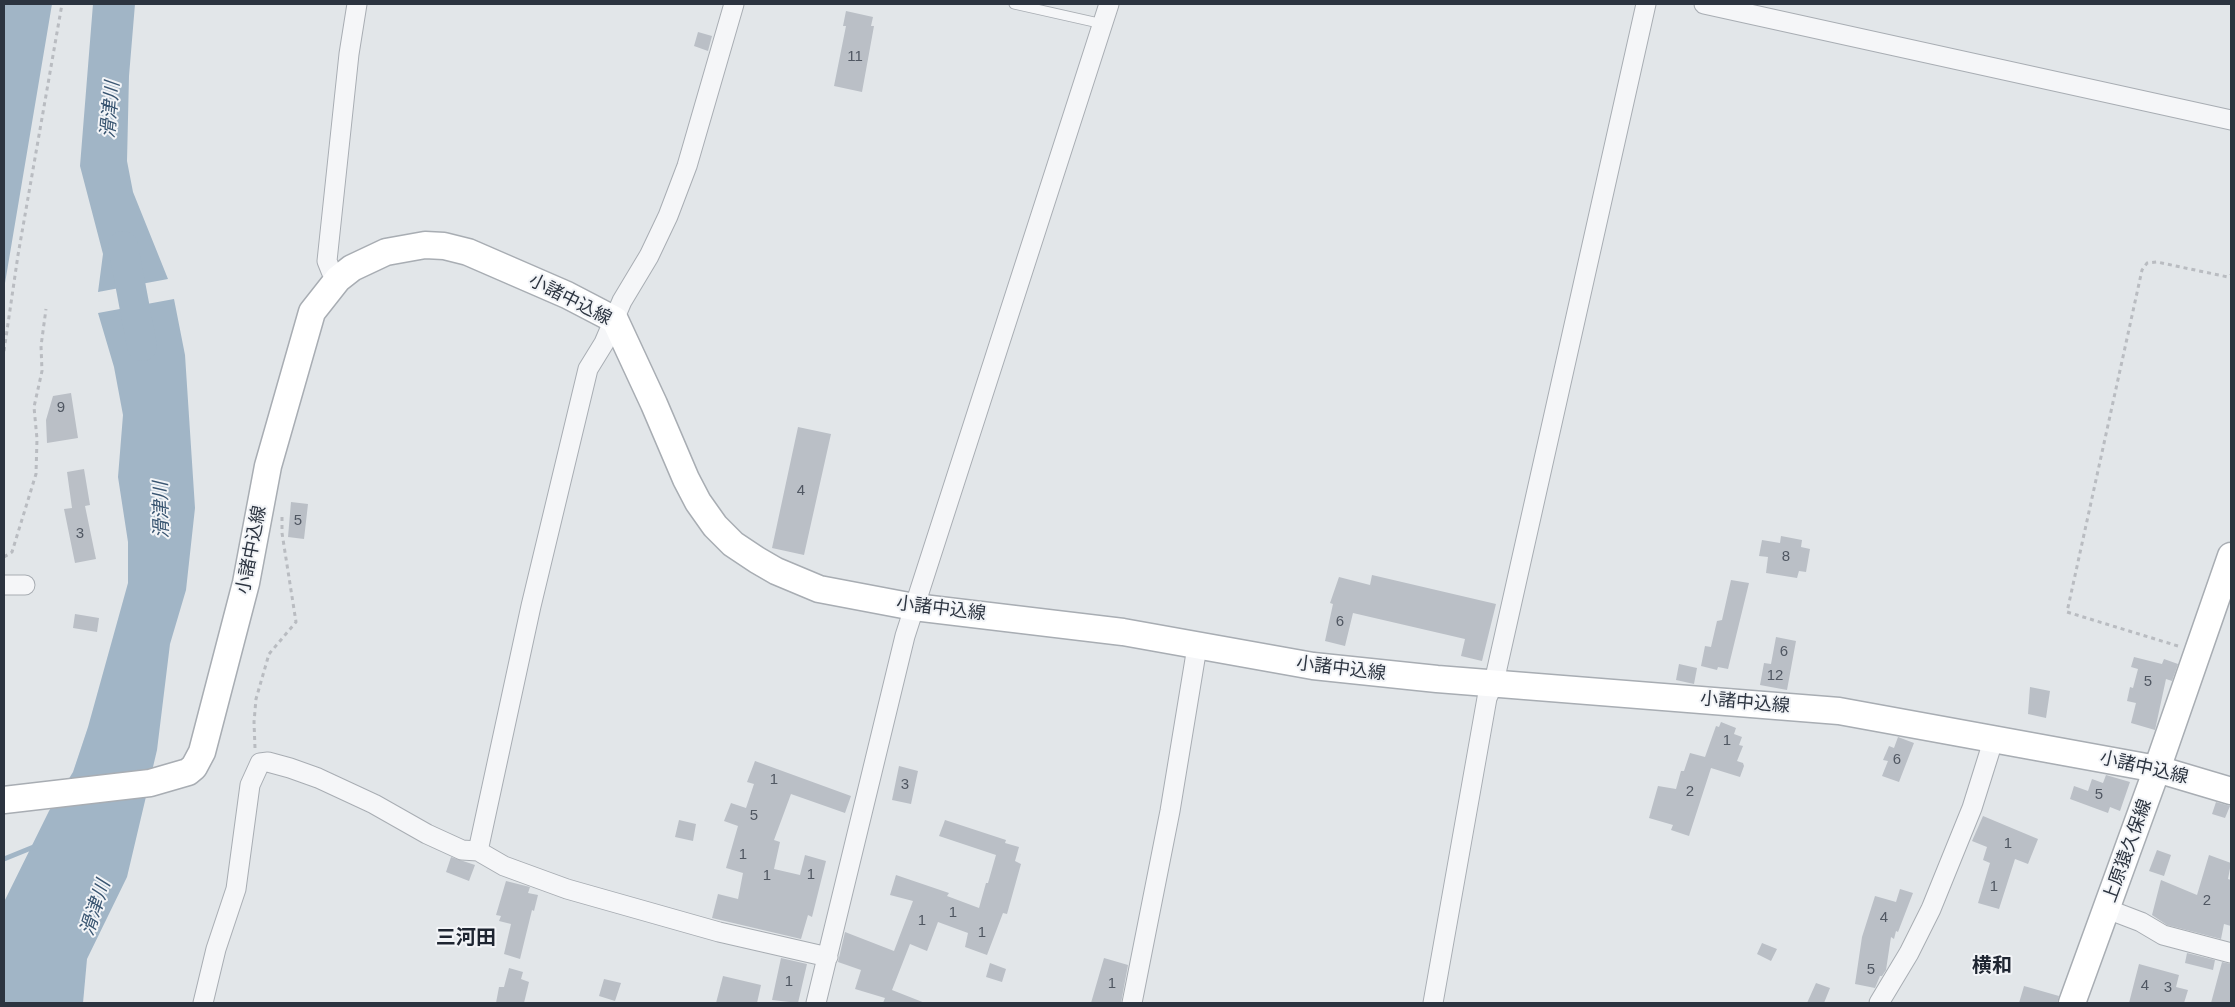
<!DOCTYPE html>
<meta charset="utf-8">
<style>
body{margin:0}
#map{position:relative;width:2235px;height:1007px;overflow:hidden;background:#e2e6e9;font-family:Arial,sans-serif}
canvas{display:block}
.frame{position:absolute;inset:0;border:5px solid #2c3440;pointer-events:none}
</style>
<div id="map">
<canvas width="2235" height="1007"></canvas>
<div class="frame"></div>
</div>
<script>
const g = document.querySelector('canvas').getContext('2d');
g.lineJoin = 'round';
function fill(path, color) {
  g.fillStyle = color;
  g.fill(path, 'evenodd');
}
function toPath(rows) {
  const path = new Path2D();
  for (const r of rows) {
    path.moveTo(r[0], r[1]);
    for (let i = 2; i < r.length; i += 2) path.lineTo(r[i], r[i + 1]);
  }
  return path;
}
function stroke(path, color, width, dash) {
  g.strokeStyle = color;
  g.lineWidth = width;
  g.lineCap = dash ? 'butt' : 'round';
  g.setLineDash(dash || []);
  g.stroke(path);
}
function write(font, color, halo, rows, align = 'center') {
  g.font = font + ' Arial,"Noto Sans JP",sans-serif';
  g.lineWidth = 4;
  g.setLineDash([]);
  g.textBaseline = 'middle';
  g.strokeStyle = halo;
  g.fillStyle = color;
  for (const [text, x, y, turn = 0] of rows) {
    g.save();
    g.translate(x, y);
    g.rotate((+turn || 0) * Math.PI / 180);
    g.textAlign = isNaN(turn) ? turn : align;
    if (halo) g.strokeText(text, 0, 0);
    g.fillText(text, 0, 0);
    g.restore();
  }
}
fill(toPath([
 [4,4,52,4,4,289],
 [93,4,135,4,129,76,127,161,133,192,168,279,98,292,103,254,80,166],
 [174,299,185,355,195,508,186,590,170,644,157,750,127,877,87,959,83,1003,4,1003,4,902,49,811,73,772,88,727,128,583,128,542,118,477,123,415,114,367,98,313]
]), '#a1b5c6');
stroke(toPath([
 [4,859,36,846]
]), '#a1b5c6', 5);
stroke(toPath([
 [123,246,142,346]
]), '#a1b5c6', 30);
fill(toPath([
 [846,11,873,17,871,26,874,26,862,92,834,86,846,26,843,26],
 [698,32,712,36,708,51,694,46],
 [71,393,78,438,47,443,46,420,53,396],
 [798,427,831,434,804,555,772,548],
 [84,469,90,505,85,506,96,559,75,563,64,509,72,508,67,472],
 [291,502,308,504,304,539,288,537],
 [1781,536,1802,540,1801,547,1810,549,1806,572,1799,571,1797,578,1766,573,1768,557,1759,556,1762,540,1780,543],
 [1372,575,1496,604,1482,661,1461,656,1465,639,1353,613,1345,646,1325,641,1333,604,1330,603,1339,577,1370,585],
 [1731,580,1749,583,1728,669,1718,667,1717,670,1701,666,1705,646,1711,647,1717,621,1722,620],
 [75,614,99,618,97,632,73,628],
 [1776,637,1796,641,1787,690,1760,685,1764,663,1771,664],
 [2134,657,2162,664,2164,659,2178,664,2172,681,2166,679,2155,730,2131,723,2136,703,2127,701,2130,687,2133,688,2138,669,2131,667],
 [1679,664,1697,668,1694,684,1676,680],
 [2030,687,2050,691,2046,718,2028,714],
 [1721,722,1736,728,1734,734,1742,737,1739,745,1743,746,1737,761,1743,763,1744,766,1740,777,1711,768,1689,836,1671,830,1673,825,1649,818,1658,786,1676,789,1681,771,1684,771,1690,753,1705,757,1716,726,1719,727],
 [1898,737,1914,743,1899,782,1882,776,1888,761,1883,760,1889,746,1894,748],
 [755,761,851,796,845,813,791,794,774,840,780,842,774,869,800,875,805,855,826,861,812,917,808,915,801,939,712,918,718,894,738,899,743,873,726,868,738,826,724,821,731,803,746,808,754,784,747,782],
 [899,766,918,771,911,804,892,800],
 [2106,775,2130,782,2120,811,2110,807,2108,813,2070,799,2074,786,2088,791,2092,779,2103,783],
 [2216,802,2230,806,2225,818,2212,814],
 [1983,816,2038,839,2028,864,2015,859,1999,909,1978,903,1990,863,1983,860,1987,847,1972,841],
 [679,820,696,824,693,841,675,837],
 [945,820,1006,840,1005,843,1019,847,1015,861,1021,864,1007,914,1003,913,987,955,965,947,968,933,938,922,927,951,910,944,892,990,925,1003,883,1003,885,998,855,989,861,970,838,962,845,932,894,951,913,901,890,895,896,875,949,893,947,896,979,908,986,883,988,883,996,855,939,836],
 [2157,850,2171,855,2164,876,2149,871],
 [2209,855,2231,863,2228,879,2231,880,2231,926,2224,924,2221,939,2167,925,2152,915,2161,880,2197,895],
 [451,857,475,865,469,881,446,872],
 [506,881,530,887,528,893,538,895,534,911,532,910,520,959,504,954,511,924,499,921,501,916,496,915],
 [1900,889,1913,893,1898,932,1896,931,1894,939,1891,937,1886,970,1882,976,1880,976,1875,988,1855,984,1862,937,1875,896,1896,902],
 [1762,943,1777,949,1771,961,1757,954],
 [2187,953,2215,960,2213,970,2185,963],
 [781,958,807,964,798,1003,772,1000],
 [1104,958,1128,965,1121,1003,1091,1003],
 [2222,962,2231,964,2231,1003,2211,1003],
 [990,963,1006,969,1002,982,986,977],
 [2139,964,2179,975,2176,987,2188,990,2184,1003,2129,1003],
 [509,968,523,972,521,979,529,982,524,1003,496,1003,499,987,504,987],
 [723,976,761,985,757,1003,716,1003],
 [604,979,621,983,615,1001,599,996],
 [1816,983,1830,988,1824,1003,1807,1003],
 [2024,986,2059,996,2057,1003,2019,1003]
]), '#babfc6');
const lane = toPath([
 [1014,4,1103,24]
]);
const street = toPath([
 [1704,4,2231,120],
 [338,279,331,271,327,261,349,54,357,4],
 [4,585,25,585],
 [478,851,504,866,567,889,719,932,828,957],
 [2107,909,2141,922,2163,935,2231,953],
 [203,1003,216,949,236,889,250,785,260,763,268,762,290,768,318,778,374,804,427,834,462,850,478,851,531,606,588,369,604,343,622,301,649,256,668,216,687,166,734,4],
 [816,1003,905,636,1109,4],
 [1132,1003,1170,811,1197,647],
 [1433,1003,1487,698,1494,682,1646,4],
 [1879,1003,1909,953,1931,909,1972,808,1994,738]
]);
const secondary = toPath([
 [4,800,150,783,188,772,194,767,202,752,246,583,268,466,312,312,338,279,352,268,386,252,425,245,444,246,468,252,567,295,615,320,654,404,686,479,698,502,715,526,733,544,757,560,776,571,819,589,914,607,1123,632,1313,666,1437,679,1839,711,2157,769,2231,791],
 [2072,1003,2157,769,2231,556]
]);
stroke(lane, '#a8adb3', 11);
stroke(street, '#a8adb3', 21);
stroke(secondary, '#a8adb3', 29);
stroke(toPath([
 [4,351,18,255,62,4],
 [4,557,12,552,36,474,37,439,34,407,42,371,41,346,46,309],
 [2178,646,2067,612,2142,270,2147,263,2157,262,2228,277,2231,275],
 [255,748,254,722,256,699,269,654,296,622,282,533,282,513]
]), '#b9bcc1', 3, [4, 4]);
stroke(lane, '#f5f6f8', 9);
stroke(street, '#f5f6f8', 19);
stroke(secondary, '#fff', 26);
write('15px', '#505762', null, [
 ["11",855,57],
 ["9",61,408],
 ["4",801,491],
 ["5",298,521],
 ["3",80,534],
 ["8",1786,557],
 ["6",1340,622],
 ["6",1784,652],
 ["12",1775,676],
 ["5",2148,682],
 ["1",1727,741],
 ["6",1897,760],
 ["1",774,780],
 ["3",905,785],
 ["2",1690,792],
 ["5",2099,795],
 ["5",754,816],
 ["1",2008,844],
 ["1",743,855],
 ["1",811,875],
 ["1",767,876],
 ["1",1994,887],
 ["2",2207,901],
 ["1",953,913],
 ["4",1884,918],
 ["1",922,921],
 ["1",982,933],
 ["5",1871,970],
 ["1",789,982],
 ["1",1112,984],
 ["4",2145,986],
 ["3",2168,988]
]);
write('18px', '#2c3440', '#f2f4f7', [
 ["小諸中込線",570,300,27],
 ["小諸中込線",252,550,-79],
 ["小諸中込線",941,609,7],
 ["小諸中込線",1341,669,7],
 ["小諸中込線",1745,703,5],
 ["小諸中込線",2144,768,13],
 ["上原猿久保線",2128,851,-70]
]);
write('italic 19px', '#395571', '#f2f4f7', [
 ["滑津川",111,110,-85],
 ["滑津川",162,510,-91],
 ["滑津川",96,908,-72]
]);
write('bold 20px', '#1e2531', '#f2f4f7', [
 ["三河田",466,938],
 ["横和",1992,966]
]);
</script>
